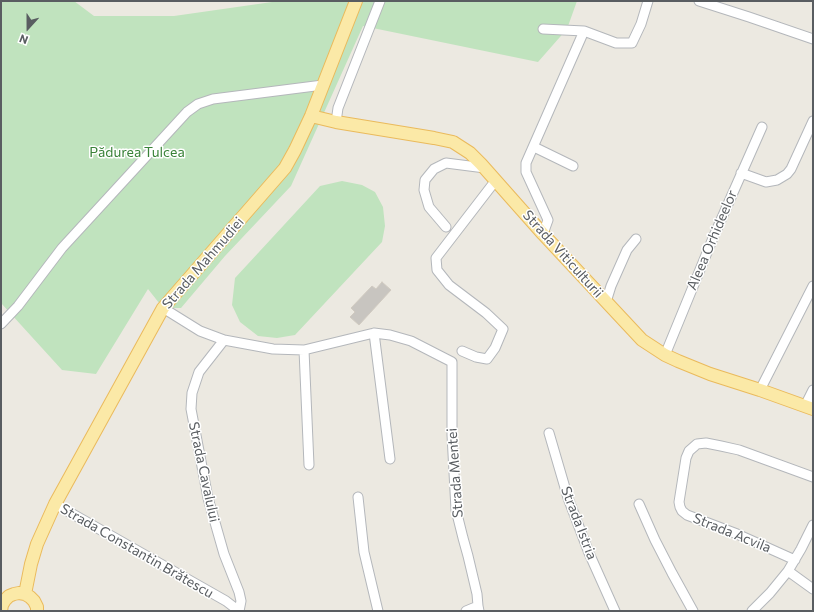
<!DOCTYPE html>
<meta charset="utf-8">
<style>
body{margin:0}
#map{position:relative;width:814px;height:612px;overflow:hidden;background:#ece9e1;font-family:Commissioner,sans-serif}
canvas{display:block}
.frame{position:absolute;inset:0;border:2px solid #595d61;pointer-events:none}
.north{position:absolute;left:8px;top:8px;width:40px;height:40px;-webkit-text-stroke:3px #fff;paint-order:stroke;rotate:201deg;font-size:11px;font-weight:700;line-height:16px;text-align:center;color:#595d61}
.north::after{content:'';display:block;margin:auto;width:14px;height:18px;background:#595d61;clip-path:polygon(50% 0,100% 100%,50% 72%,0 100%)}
</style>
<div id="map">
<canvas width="814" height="612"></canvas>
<div class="frame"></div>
<div class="north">N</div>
</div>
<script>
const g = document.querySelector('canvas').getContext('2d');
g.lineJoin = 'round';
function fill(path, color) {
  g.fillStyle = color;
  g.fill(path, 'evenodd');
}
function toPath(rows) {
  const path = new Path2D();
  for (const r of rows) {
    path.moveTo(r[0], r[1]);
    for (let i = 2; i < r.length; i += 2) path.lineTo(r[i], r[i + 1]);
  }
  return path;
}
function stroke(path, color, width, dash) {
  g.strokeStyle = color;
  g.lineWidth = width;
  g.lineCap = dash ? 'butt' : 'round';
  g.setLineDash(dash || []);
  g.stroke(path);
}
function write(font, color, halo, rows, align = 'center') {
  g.font = font + ' Commissioner,sans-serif';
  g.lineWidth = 3;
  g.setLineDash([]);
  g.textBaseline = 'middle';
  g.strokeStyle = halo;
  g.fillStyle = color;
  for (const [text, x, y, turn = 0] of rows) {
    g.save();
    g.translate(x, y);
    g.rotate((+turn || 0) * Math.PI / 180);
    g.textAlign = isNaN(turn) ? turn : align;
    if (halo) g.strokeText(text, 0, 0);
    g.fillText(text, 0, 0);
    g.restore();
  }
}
fill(toPath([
 [1,1,74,1,94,16,174,16,279,1,577,1,567,29,538,62,363,26,291,186,225,256,181,308,163,308,148,289,96,374,62,370,1,303],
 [342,181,362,185,375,192,383,207,385,226,382,242,295,335,277,338,258,336,240,322,232,305,235,278,320,186]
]), '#c0e3be');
const building = toPath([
 [382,282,391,290,359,325,350,317,355,312,351,308,372,286,376,289,382,282]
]);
fill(building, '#c8c5c0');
stroke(building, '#d0cac0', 1);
const minor = toPath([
 [699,1,749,17,813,39],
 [543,29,584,31,616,43,632,43,641,24,648,1],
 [336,122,338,108,380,1],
 [534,147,573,166],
 [741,173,766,182,777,180,787,174,791,169,813,121],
 [446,227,429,207,424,190,425,180,434,169,446,163,485,168],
 [543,234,548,220,526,172,526,163,584,31],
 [606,302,611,286,627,250,636,239],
 [163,308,200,331,224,340,273,349,304,350,374,333,390,335,411,341,452,362,452,435,456,510,463,538,468,556,477,594,478,606,479,611],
 [1,324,18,306,62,248,187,112,198,104,213,99,323,85],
 [374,333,390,459],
 [224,340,199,372,192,393,191,409,208,498,224,554,239,592,241,601,239,611],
 [304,350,309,465],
 [462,351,476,357,487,359,495,348,503,329,486,313,449,285,437,270,436,258,496,180],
 [665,355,713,238,762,127],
 [760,390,813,286],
 [805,406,813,390],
 [549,433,568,498,589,553,615,611],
 [358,497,364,552,378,611],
 [55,504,226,601,239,611],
 [639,504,655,540,672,573,693,611],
 [795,560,737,534,687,515,682,511,680,507,679,502,686,458,689,451,697,444,706,443,721,446,739,450,813,477],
 [788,571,813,589],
 [466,611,478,606],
 [752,611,770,593,788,571,801,549,813,525]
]);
const major = toPath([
 [311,116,336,122,434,138,453,142,470,153,481,164,543,234,642,340,665,355,678,361,710,374,760,390,813,409],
 [25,594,31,564,37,544,55,504,163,308,285,168,295,150,311,116,356,1],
 [1,611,2,605,5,600,9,596,14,594,19,593,25,594,30,597,34,601,37,607,37,611]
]);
stroke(minor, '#b4b7bb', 11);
stroke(major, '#eaba5c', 14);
stroke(minor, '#fff', 9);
stroke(major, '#fbe9a7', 12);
write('14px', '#398238', '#fff', [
 ["Pădurea Tulcea",137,152]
]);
write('14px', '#595d61', '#fff', [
 ["Aleea Orhideelor",712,240,-67],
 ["Strada Viticulturii",563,254,48],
 ["Strada Mahmudiei",203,263,-49],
 ["Strada Cavalului",204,472,78],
 ["Strada Mentei",455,473,-94],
 ["Strada Istria",579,523,69],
 ["Strada Acvila",732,533,22],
 ["Strada Constantin Brătescu",137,551,30]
]);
</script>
